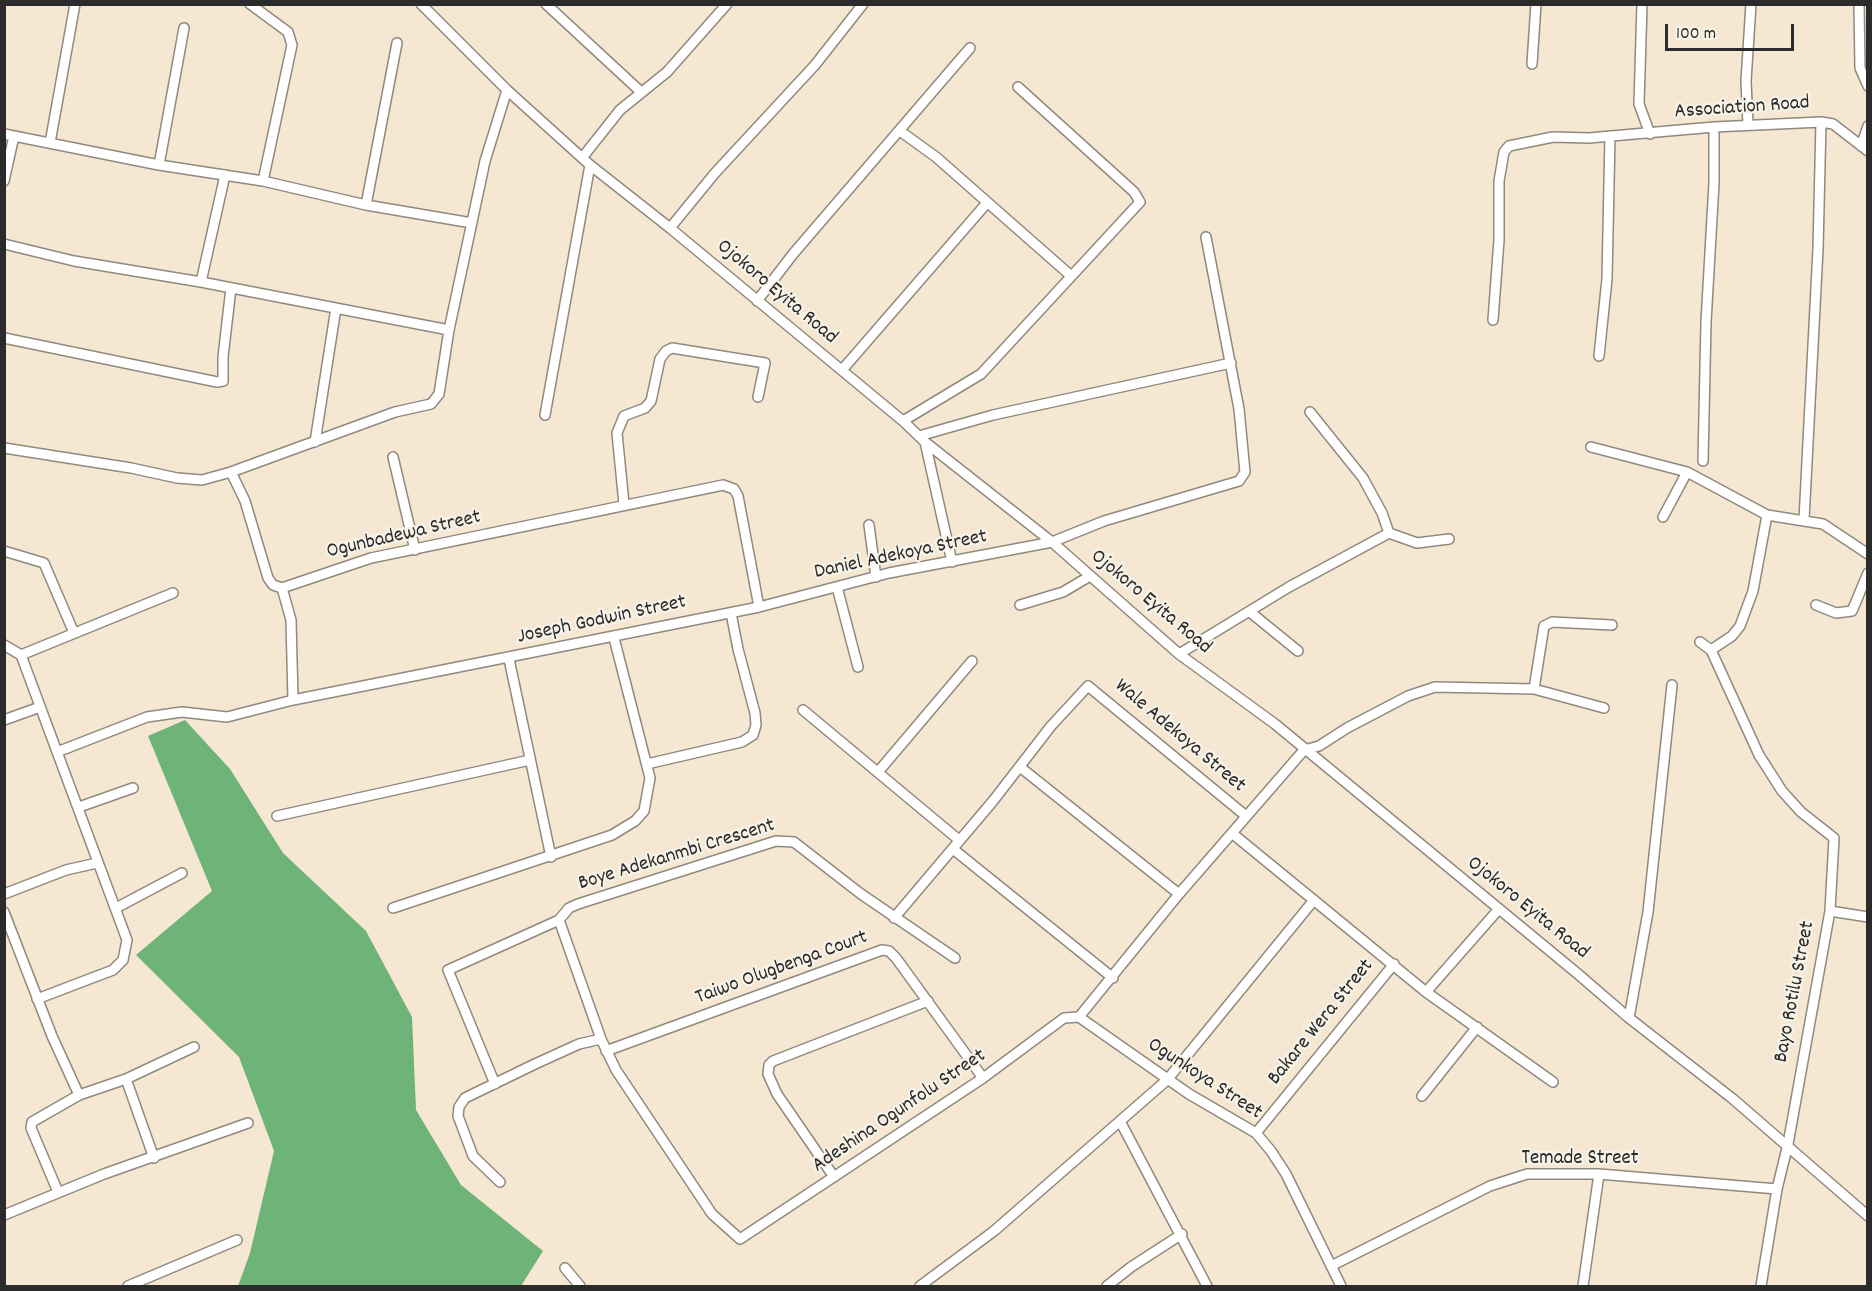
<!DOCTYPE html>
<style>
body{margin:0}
#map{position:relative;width:1872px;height:1291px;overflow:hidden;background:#f5e7d2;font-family:Dekko,sans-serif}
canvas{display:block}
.frame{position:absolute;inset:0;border:6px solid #2b2b2b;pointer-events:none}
.scale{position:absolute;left:1665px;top:24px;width:129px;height:27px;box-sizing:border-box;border:3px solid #2b2b2b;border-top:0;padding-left:8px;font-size:18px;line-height:21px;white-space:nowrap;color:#2b2b2b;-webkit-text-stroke:4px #f7f3e8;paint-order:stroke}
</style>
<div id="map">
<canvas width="1872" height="1291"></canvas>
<div class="frame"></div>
<div class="scale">100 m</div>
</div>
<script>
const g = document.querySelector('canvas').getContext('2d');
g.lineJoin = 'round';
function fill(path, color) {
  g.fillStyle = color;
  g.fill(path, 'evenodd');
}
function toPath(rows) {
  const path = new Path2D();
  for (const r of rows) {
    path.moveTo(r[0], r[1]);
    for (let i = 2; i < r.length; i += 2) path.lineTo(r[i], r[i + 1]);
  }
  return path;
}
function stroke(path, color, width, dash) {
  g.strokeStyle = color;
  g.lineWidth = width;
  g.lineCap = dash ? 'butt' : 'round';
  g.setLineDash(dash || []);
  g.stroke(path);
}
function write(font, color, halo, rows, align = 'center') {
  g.font = font + ' Dekko,sans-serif';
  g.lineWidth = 4.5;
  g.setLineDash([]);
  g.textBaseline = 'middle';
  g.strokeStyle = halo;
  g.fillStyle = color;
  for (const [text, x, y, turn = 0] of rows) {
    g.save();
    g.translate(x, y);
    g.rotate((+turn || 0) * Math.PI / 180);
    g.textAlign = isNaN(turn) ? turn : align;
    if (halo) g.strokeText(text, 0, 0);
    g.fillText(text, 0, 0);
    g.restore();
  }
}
fill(toPath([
 [185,720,230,769,283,853,366,931,412,1017,416,1110,461,1185,543,1251,521,1286,238,1286,250,1253,274,1151,239,1057,136,955,212,891,148,736]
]), '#6eb378');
const street = toPath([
 [250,4,288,32,292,45,263,181],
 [421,4,507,90,590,165,670,228,903,421,925,442,1052,542,1179,654,1275,724,1578,974,1629,1018,1733,1099,1868,1216],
 [546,4,641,92],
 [1642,4,1639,104,1650,134],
 [1859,4,1860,68,1868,86],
 [1532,64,1536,4],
 [1748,125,1746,81,1751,4],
 [900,131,936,157,1070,275],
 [4,134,159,165,263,181,366,205,472,223],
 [50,143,75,4],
 [1861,146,1868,126],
 [582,158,620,110,667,72,727,4],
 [159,165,184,28],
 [4,181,14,136],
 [366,205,397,43],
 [670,228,715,173,815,65,863,4],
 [4,244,74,261,201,282,449,330],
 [201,282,225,175],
 [757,301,793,254,970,48],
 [1493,320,1499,240,1499,181,1504,152,1509,146,1553,137,1589,138,1714,127,1821,122,1833,124,1868,151],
 [4,338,217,382,223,381,223,357,231,288],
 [1599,356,1607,279,1610,136],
 [842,370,986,204],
 [1310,412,1363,478,1382,513,1389,533,1417,543,1449,539],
 [545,415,590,165],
 [903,421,981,374,1140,202,1134,192,1018,87],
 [919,436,993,415,1231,363],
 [315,442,336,308],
 [925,442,952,562],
 [1591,447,1687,472,1767,515,1823,524,1868,554],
 [4,448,131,468,177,478,202,480,231,472,395,412,431,404,439,394,449,330,485,161,507,90],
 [393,457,415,550],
 [1703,461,1706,322,1714,183,1714,127],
 [231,472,245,501,268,578,273,585,282,588,371,558,723,485,734,489,738,496,759,607],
 [624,504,617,433,624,416,645,408,651,401,660,359,666,351,672,348,765,363,758,397],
 [1663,517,1687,472],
 [1804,520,1818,249,1821,122],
 [869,525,876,577],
 [4,551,44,563,74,633],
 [837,587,858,667],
 [282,588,291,620,293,700],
 [1020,605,1063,592,1090,576],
 [1816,605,1836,613,1852,611,1868,573],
 [1250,612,1298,651],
 [1700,642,1711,650,1759,755,1782,791,1801,812,1834,838,1830,911,1788,1144,1777,1189,1761,1286],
 [4,645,21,655,173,593],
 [1711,650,1732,636,1740,626,1753,591,1767,515],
 [1179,654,1289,587,1389,533],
 [21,655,127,940,123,960,113,970,37,999],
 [509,659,551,857],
 [1534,689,1544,626,1552,622,1612,625],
 [803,710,959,840],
 [4,720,40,707],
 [1304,750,1319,746,1347,728,1408,696,1435,687,1534,689,1604,708],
 [57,752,147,717,182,712,227,717,293,700,759,607,889,573,1052,542,1104,521,1239,481,1245,472,1239,409,1206,237],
 [647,764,742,742,753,735,756,725,755,713,738,649,731,613],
 [1020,767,1179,894],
 [878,772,972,661],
 [79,807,133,788],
 [277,816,530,760],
 [1233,834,1426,992,1553,1082],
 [953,849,1113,978],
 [4,894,66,870,97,863],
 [116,908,182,873],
 [393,908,612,835,635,821,644,811,650,778,614,638],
 [1830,911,1868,917],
 [4,912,52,1036,79,1095],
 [894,918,993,801,1051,726,1088,686,1246,816],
 [559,920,601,1039,616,1070,712,1214,740,1239,983,1078,1064,1018,1079,1017],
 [1426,992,1498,910],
 [1079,1017,1189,1094,1256,1133,1271,1151,1286,1174,1341,1286],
 [1079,1017,1179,894,1304,750],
 [1629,1018,1648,912,1672,685],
 [606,1051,882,950,889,951,896,958,983,1078],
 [126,1079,154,1158],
 [495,1084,448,970,559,920,569,908,578,904,776,841,794,842,861,894,955,958],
 [1422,1096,1477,1027],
 [1120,1121,1207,1286],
 [1256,1133,1394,964],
 [834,1177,777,1094,768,1074,769,1065,773,1061,928,1001],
 [500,1182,473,1156,458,1116,459,1107,465,1098,535,1064,579,1044,601,1039],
 [58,1192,31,1128,32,1122,79,1095,126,1079,194,1047],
 [4,1215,104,1174,248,1123],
 [1331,1266,1490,1186,1527,1174,1599,1174,1777,1189],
 [565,1268,580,1286],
 [128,1286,237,1240],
 [920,1286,994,1231,1167,1080,1314,900],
 [1107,1286,1131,1267,1182,1234],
 [1583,1286,1599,1174]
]);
stroke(street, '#90897e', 12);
stroke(street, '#fff', 9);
write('21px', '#2b2b2b', '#f7f3e8', [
 ["Association Road",1742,109,-4],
 ["Ojokoro Eyita Road",776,293,40],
 ["Ogunbadewa Street",404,536,-13],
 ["Daniel Adekoya Street",901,556,-12],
 ["Ojokoro Eyita Road",1150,603,40],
 ["Joseph Godwin Street",602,621,-12],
 ["Wale Adekoya Street",1179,737,40],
 ["Boye Adekanmbi Crescent",677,856,-17],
 ["Ojokoro Eyita Road",1527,909,39],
 ["Taiwo Olugbenga Court",782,969,-20],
 ["Bayo Rotilu Street",1796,992,-79],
 ["Bakare Wera Street",1322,1023,-51],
 ["Ogunkoya Street",1204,1080,33],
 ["Adeshina Ogunfolu Street",900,1112,-34],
 ["Temade Street",1580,1160]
]);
</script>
